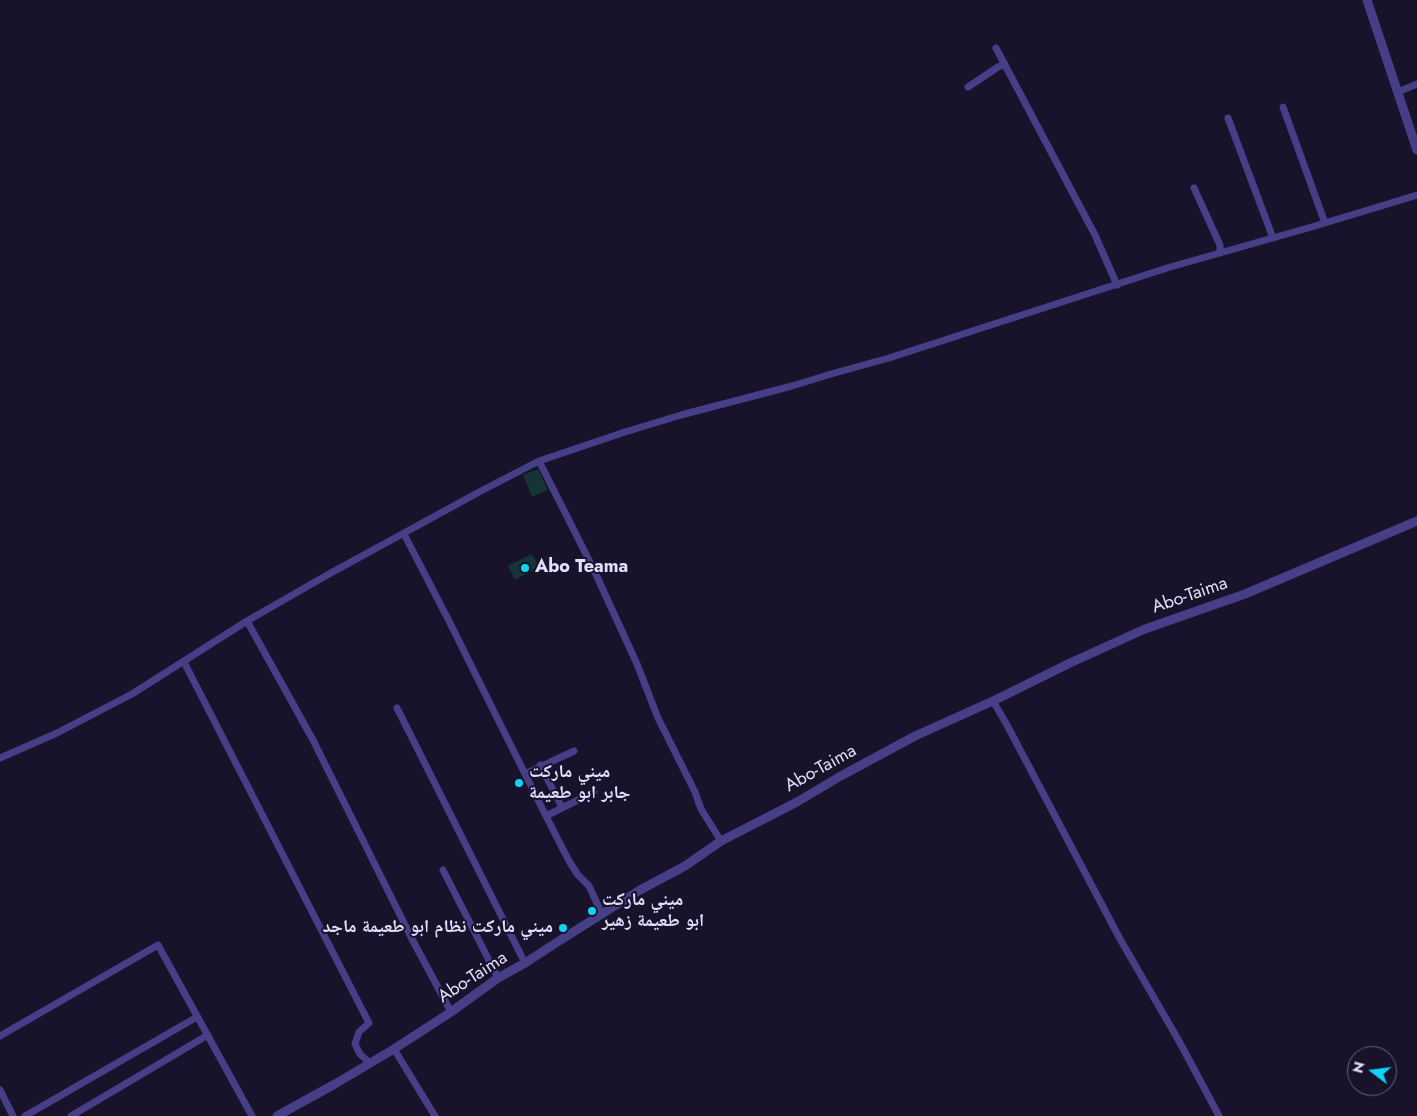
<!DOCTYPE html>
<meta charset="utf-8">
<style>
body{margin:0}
#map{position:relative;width:1417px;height:1116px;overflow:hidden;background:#18122b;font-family:Jost,sans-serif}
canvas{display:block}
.north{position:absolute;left:1347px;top:1046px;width:50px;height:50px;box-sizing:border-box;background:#18122b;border:1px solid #69647f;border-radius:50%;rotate:285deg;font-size:14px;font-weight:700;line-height:20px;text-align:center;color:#e3defe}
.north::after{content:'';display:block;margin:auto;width:18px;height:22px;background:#11d3f6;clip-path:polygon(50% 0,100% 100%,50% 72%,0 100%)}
</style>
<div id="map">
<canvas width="1417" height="1116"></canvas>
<div class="north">N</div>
</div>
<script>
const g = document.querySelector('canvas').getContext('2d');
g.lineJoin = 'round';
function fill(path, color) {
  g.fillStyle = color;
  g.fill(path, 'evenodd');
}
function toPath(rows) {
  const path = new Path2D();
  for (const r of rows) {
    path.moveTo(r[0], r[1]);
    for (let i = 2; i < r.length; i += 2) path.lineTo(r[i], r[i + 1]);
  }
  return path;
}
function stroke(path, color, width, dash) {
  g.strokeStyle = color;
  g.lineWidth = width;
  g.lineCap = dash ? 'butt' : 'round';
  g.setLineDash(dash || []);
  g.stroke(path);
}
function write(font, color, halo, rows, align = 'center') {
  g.font = font + ' Jost,"Noto Naskh Arabic",sans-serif';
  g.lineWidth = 4;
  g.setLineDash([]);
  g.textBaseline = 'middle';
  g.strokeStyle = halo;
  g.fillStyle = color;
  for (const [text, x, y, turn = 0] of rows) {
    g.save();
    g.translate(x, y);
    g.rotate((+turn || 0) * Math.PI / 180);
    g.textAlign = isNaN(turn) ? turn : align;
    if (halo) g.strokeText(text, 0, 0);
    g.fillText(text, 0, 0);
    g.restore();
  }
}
fill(toPath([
 [538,469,548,490,532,497,523,475],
 [532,554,539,567,515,580,508,566]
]), '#153435');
stroke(toPath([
 [996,48,1095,235,1117,285],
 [968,87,998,67,1005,64],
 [1398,92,1417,84],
 [1283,107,1325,223],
 [1228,118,1273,238],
 [1194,188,1220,245,1220,253],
 [539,461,593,568,637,664,658,718,695,792,701,809,721,841],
 [404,534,448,619,546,816],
 [247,621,313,740,412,939,451,1012],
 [184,662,369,1023,359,1032,355,1044,360,1054,370,1063],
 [993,701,1007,725,1120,939,1179,1041,1219,1116],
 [397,708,525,963],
 [0,758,57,733,132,694,247,621,329,574,481,491,539,461,625,432,681,415,792,386,831,374,889,358,1167,268,1315,226,1417,195],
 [540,765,562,807],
 [525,774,574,751],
 [594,792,546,816,569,861,578,875,589,886,602,914],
 [443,870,498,978],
 [0,1036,158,945,252,1116],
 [394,1049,435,1116],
 [0,1090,13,1116],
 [25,1116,197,1017],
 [71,1116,208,1035]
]), '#463f88', 7);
stroke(toPath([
 [1367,0,1417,150],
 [277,1116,335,1084,394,1049,451,1012,498,978,525,963,559,941,640,890,685,866,721,841,797,802,839,777,915,736,993,701,1070,663,1145,629,1245,594,1417,521]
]), '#463f88', 9);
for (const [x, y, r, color] of [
 [525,568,5,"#11d3f6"],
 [519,783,5,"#11d3f6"],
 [592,911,5,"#11d3f6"],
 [563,928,5,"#11d3f6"]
]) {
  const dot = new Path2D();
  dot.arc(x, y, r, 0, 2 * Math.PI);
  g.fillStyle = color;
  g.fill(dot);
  stroke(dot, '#18122b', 2);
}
write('bold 18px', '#e3defe', '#18122b', [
 ["Abo Teama",535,568],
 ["ميني ماركت",529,773],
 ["جابر ابو طعيمة",529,794],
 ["ميني ماركت",602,901],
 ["ابو طعيمة زهير",602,922],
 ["ميني ماركت نظام ابو طعيمة ماجد",553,928,"right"]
], 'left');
write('18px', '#e3defe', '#18122b', [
 ["Abo-Taima",1190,596,-19],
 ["Abo-Taima",821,769,-29],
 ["Abo-Taima",473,978,-33]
]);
</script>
